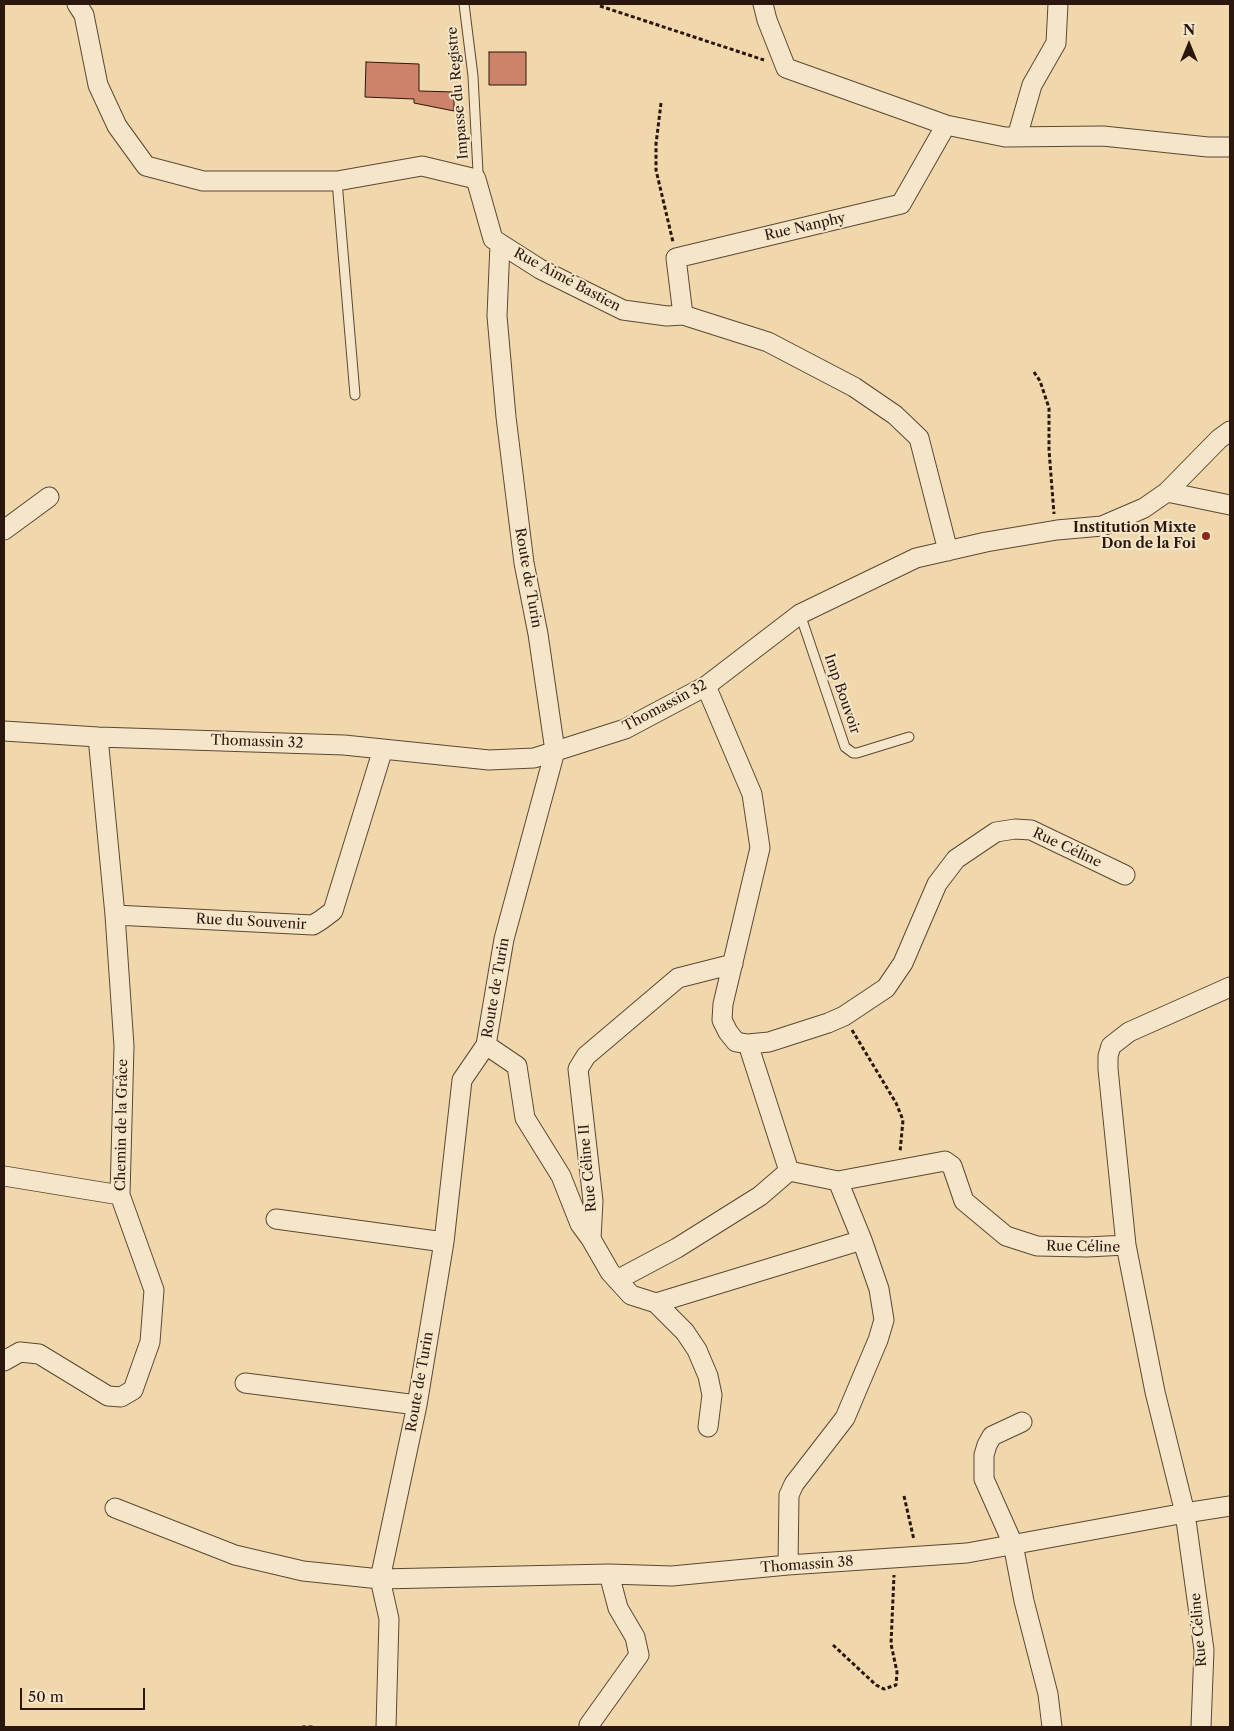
<!DOCTYPE html>
<meta charset="utf-8">
<style>
body{margin:0}
#map{position:relative;width:1234px;height:1731px;overflow:hidden;background:#f0d8ac;font-family:"Libre Caslon Text",serif}
canvas{display:block}
.frame{position:absolute;inset:0;border:5px solid #2b170d;pointer-events:none}
.north{position:absolute;left:1164px;top:20px;width:50px;height:50px;-webkit-text-stroke:4px #f5e6c9;paint-order:stroke;rotate:0deg;font-size:14px;font-weight:700;line-height:20px;text-align:center;color:#2b170d}
.north::after{content:'';display:block;margin:auto;width:18px;height:22px;background:#2b170d;clip-path:polygon(50% 0,100% 100%,50% 72%,0 100%)}
.scale{position:absolute;left:20px;top:1688px;width:125px;height:22px;box-sizing:border-box;border:2px solid #2b170d;border-top:0;padding-left:6px;font-size:15px;line-height:18px;white-space:nowrap;color:#2b170d;-webkit-text-stroke:4px #f5e6c9;paint-order:stroke}
</style>
<div id="map">
<canvas width="1234" height="1731"></canvas>
<div class="frame"></div>
<div class="north">N</div>
<div class="scale">50 m</div>
</div>
<script>
const g = document.querySelector('canvas').getContext('2d');
g.lineJoin = 'round';
function fill(path, color) {
  g.fillStyle = color;
  g.fill(path, 'evenodd');
}
function toPath(rows) {
  const path = new Path2D();
  for (const r of rows) {
    path.moveTo(r[0], r[1]);
    for (let i = 2; i < r.length; i += 2) path.lineTo(r[i], r[i + 1]);
  }
  return path;
}
function stroke(path, color, width, dash) {
  g.strokeStyle = color;
  g.lineWidth = width;
  g.lineCap = dash ? 'butt' : 'round';
  g.setLineDash(dash || []);
  g.stroke(path);
}
function write(font, color, halo, rows, align = 'center') {
  g.font = font + ' "Libre Caslon Text",serif';
  g.lineWidth = 4;
  g.setLineDash([]);
  g.textBaseline = 'middle';
  g.strokeStyle = halo;
  g.fillStyle = color;
  for (const [text, x, y, turn = 0] of rows) {
    g.save();
    g.translate(x, y);
    g.rotate((+turn || 0) * Math.PI / 180);
    g.textAlign = isNaN(turn) ? turn : align;
    if (halo) g.strokeText(text, 0, 0);
    g.fillText(text, 0, 0);
    g.restore();
  }
}
const building = toPath([
 [489,52,526,52,526,85,489,85,489,52],
 [366,62,419,64,419,91,454,92,454,111,414,103,414,99,365,97,366,62]
]);
fill(building, '#cc836a');
stroke(building, '#2b170d', 1);
const lane = toPath([
 [464,4,473,76,478,172,476,179],
 [337,181,355,395],
 [800,614,845,747,853,753,857,753,909,737]
]);
const street = toPath([
 [77,4,84,15,98,85,117,126,146,166,203,181,337,181,422,166,476,179,493,239,540,269,623,310,667,316,683,315,768,342,854,387,895,415,919,438,948,551],
 [763,4,767,20,786,68,946,125,1005,137,1103,136,1208,147,1230,147],
 [1017,137,1032,85,1056,43,1058,4],
 [683,315,676,258,901,204,946,125],
 [1167,492,1230,505],
 [4,530,49,497],
 [706,686,752,794,760,848,723,1004,722,1020,728,1032,736,1042,748,1044,769,1042,828,1023,844,1016,886,988,903,963,937,884,956,859,996,832,1015,829,1031,830,1125,875],
 [4,731,98,737,344,745,489,760,534,758,625,729,706,686,800,614,916,558,986,542,1057,530,1102,526,1144,508,1167,492,1219,439,1230,431],
 [115,915,313,925,321,920,333,911,383,749],
 [733,964,678,978,586,1056,578,1069,593,1201,591,1239,610,1272,631,1295,656,1303,862,1240],
 [748,1044,789,1171,838,1181,945,1161,952,1166,964,1201,1006,1236,1037,1246,1087,1247,1126,1245],
 [486,1045,517,1066,525,1118,561,1176,580,1224,591,1239],
 [4,1176,120,1195],
 [276,1219,444,1242],
 [617,1280,677,1248,760,1196,789,1171],
 [656,1303,685,1332,697,1350,708,1376,712,1395,708,1427],
 [4,1361,20,1352,39,1354,108,1396,121,1397,133,1390,150,1342,154,1290,120,1195,124,1046,115,915,98,737],
 [245,1383,417,1405],
 [1022,1422,992,1436,987,1445,984,1455,984,1479,1013,1544,1024,1601,1048,1694,1052,1727],
 [115,1508,235,1555,303,1571,380,1579,609,1574,672,1576,788,1565,967,1553,1185,1513,1230,1506],
 [788,1565,789,1495,794,1484,845,1418,878,1340,884,1320,879,1289,862,1240,838,1181],
 [589,1725,639,1655,635,1637,618,1608,609,1574],
 [386,1727,389,1619,380,1579,417,1405,444,1242,462,1080,486,1045,504,939,555,751,538,634,524,563,506,417,497,316,500,244],
 [1201,1727,1204,1650,1185,1513,1155,1392,1126,1245,1108,1069,1108,1056,1111,1046,1129,1032,1230,987]
]);
stroke(lane, '#5c4735', 11);
stroke(street, '#5c4735', 21);
stroke(toPath([
 [600,6,764,60],
 [661,103,656,144,656,170,673,242],
 [1034,372,1040,381,1049,408,1049,450,1054,514],
 [852,1030,896,1103,903,1120,900,1152],
 [904,1496,914,1540],
 [833,1645,876,1685,884,1689,896,1685,897,1672,891,1644,894,1575],
 [302,1727,313,1727]
]), '#2b170d', 3, [4, 2.5]);
stroke(lane, '#f5e6c9', 9);
stroke(street, '#f5e6c9', 19);
for (const [x, y, r, color] of [
 [1206,536,5,"#8f2418"]
]) {
  const dot = new Path2D();
  dot.arc(x, y, r, 0, 2 * Math.PI);
  g.fillStyle = color;
  g.fill(dot);
  stroke(dot, '#f5e6c9', 2);
}
write('14px', '#2b170d', '#f5e6c9', [
 ["Impasse du Registre",458,93,-95],
 ["Rue Nanphy",805,227,-13],
 ["Rue Aimé Bastien",567,280,28],
 ["Route de Turin",528,578,80],
 ["Imp Bouvoir",842,694,71],
 ["Thomassin 32",665,706,-28],
 ["Thomassin 32",257,742,2],
 ["Rue Céline",1067,848,25],
 ["Rue du Souvenir",251,922,3],
 ["Route de Turin",496,988,-80],
 ["Chemin de la Grâce",122,1125,-89],
 ["Rue Céline II",588,1168,-95],
 ["Rue Céline",1083,1247,1],
 ["Route de Turin",420,1382,-80],
 ["Thomassin 38",807,1565,-4],
 ["Rue Céline",1199,1630,-95]
]);
write('bold 14px', '#2b170d', '#f5e6c9', [
 ["Institution Mixte",1196,528],
 ["Don de la Foi",1196,544]
], 'right');
</script>
